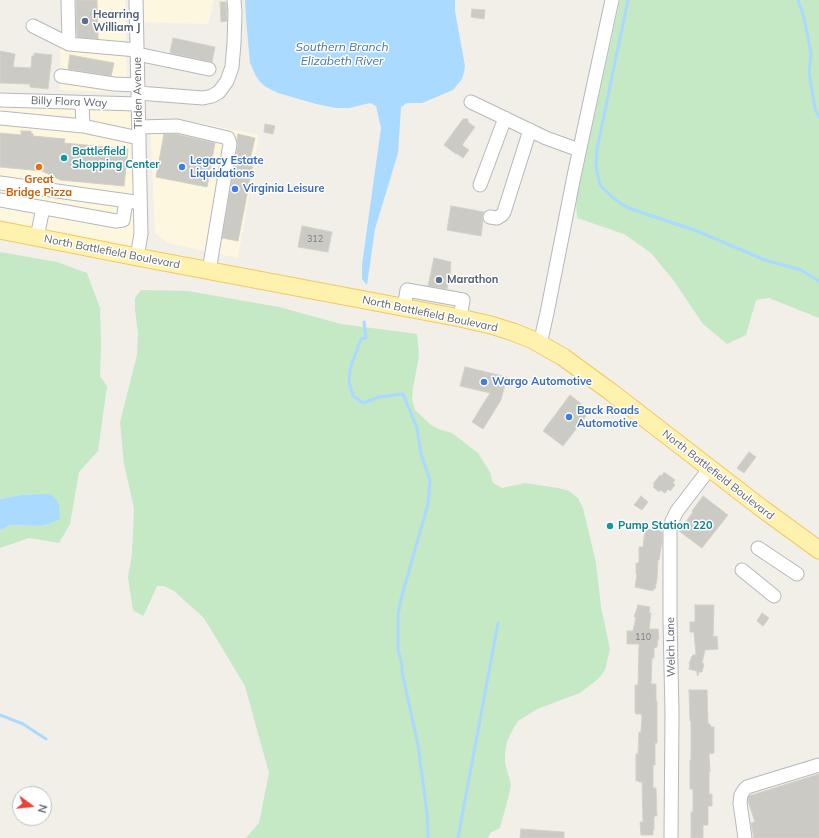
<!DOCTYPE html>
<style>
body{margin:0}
#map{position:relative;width:819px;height:838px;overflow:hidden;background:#f1efe8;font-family:Mulish,sans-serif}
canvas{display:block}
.north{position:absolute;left:12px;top:786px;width:40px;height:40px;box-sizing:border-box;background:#fff;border:1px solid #bfc1c3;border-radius:50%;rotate:105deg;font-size:11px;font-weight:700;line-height:16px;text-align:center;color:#5f6368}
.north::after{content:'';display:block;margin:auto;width:14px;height:18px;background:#ea4335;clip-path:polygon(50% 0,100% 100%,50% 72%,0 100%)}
</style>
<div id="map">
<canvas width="819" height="838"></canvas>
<div class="north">N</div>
</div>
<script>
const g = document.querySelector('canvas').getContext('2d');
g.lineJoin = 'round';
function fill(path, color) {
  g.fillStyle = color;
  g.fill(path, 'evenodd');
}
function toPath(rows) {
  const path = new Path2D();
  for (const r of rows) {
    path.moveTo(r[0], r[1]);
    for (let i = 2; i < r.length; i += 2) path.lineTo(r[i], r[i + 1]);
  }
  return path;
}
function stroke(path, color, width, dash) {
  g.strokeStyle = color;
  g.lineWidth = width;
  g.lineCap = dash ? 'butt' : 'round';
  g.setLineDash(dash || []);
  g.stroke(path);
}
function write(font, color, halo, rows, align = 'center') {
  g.font = font + ' Mulish,sans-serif';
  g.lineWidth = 3;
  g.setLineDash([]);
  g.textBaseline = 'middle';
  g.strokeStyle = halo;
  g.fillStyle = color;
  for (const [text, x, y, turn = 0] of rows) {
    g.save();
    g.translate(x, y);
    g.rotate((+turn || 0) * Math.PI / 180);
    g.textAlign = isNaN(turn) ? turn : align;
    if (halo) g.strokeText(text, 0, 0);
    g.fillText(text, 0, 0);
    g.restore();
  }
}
fill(toPath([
 [61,0,125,0,127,92,60,90],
 [144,0,214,0,208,24,144,22],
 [0,100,138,104,137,257,0,230],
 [150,120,195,122,259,135,238,258,168,243,155,233]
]), '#fef7e0');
fill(toPath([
 [620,0,819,0,819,318,769,298,756,300,746,335,727,344,703,324,674,281,651,253,624,234,577,218,576,201],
 [0,252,57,262,87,273,100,308,101,345,100,376,107,386,98,451,79,472,70,524,59,543,29,538,0,548,0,530,11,525,40,526,49,524,52,522,50,494,43,494,21,495,0,499],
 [141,290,188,291,279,307,341,324,417,334,419,356,413,388,412,399,415,410,431,425,441,430,452,433,478,453,490,472,493,483,502,488,525,483,558,488,569,491,578,498,583,508,596,563,601,607,610,649,605,670,598,679,580,693,537,709,518,721,512,731,507,741,505,752,505,763,511,784,509,795,500,828,490,833,488,838,246,838,259,823,269,773,245,686,204,618,174,591,164,586,157,586,148,606,143,616,133,610,128,577,130,566,132,554,134,508,124,464,120,422,137,355,138,333,135,310,135,298]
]), '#c5e8c5');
fill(toPath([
 [245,0,455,0,455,11,465,66,464,72,462,79,453,90,422,103,407,103,401,107,398,153,375,229,367,285,362,279,362,265,381,128,376,106,370,103,349,108,336,108,316,104,278,93,266,87,260,82,256,76,250,63,246,19],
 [43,494,50,494,57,500,59,506,60,519,52,522,49,524,40,526,11,525,0,530,0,499,21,495]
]), '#aadaff');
stroke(toPath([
 [628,0,597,149,596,167,600,185,613,198,628,208,697,231,765,260,801,270,819,281],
 [798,0,804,17,811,54,809,72,815,109,819,117],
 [364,322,366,338,361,339,350,369,349,382,353,396,363,403,379,397,403,394,417,428,421,454,430,480,428,504,401,599,398,615,398,649,402,666,402,672,418,745,427,813,428,838],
 [0,715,23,724,46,739],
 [458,838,498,623]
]), '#aadaff', 3);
const building = toPath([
 [76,0,97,0,98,39,77,37,76,0],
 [220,2,226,2,227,21,221,22,220,2],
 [472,9,485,10,484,19,471,17,472,9],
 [173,38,215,47,212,62,170,53,173,38],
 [0,51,15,54,13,67,31,68,32,56,34,56,34,53,52,55,48,89,30,87,30,84,0,83,0,51],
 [70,55,114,63,111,76,68,69,70,55],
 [463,119,468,119,468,122,475,127,462,145,469,150,463,158,456,153,456,154,444,145,463,119],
 [265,124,275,126,273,134,264,132,265,124],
 [21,131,31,131,31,133,33,134,33,136,65,139,64,143,128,149,124,186,60,180,42,171,0,167,0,133,21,135,21,131],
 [164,134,175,134,215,143,207,187,156,177,164,134],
 [238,134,255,138,249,164,253,164,238,241,222,238,238,145,237,138,238,134],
 [451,206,484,212,482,216,483,221,481,236,447,230,451,206],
 [302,226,332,232,328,252,298,247,302,226],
 [434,258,451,262,450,269,451,269,447,289,428,286,434,258],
 [465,367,507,377,501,400,483,429,472,422,490,393,460,386,465,367],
 [570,395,590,411,563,446,543,431,570,395],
 [749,452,756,457,744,473,737,468,749,452],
 [664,472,675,480,673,483,675,485,670,491,668,489,665,493,660,490,659,492,653,487,655,485,653,484,660,475,662,476,664,472],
 [641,496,648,502,642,510,634,505,641,496],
 [703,496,728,515,702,548,679,531,693,512,692,511,703,496],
 [645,529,661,531,661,532,662,533,662,542,659,560,658,560,657,579,655,589,653,589,653,591,635,587,637,574,636,574,636,563,639,563,639,547,643,547,645,529],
 [638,605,650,607,649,613,651,613,649,629,658,629,659,639,658,639,657,647,654,648,654,658,652,658,651,684,656,684,656,701,657,701,657,743,655,743,655,765,653,765,653,788,656,788,657,816,654,816,654,830,653,830,653,835,641,835,640,822,643,822,642,782,639,782,639,781,636,781,636,754,638,754,639,732,641,732,642,714,636,714,635,712,635,685,638,685,639,644,627,644,627,631,633,631,636,617,634,617,638,605],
 [695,605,714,605,713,637,717,636,718,649,705,650,702,663,704,664,702,672,699,672,698,676,697,675,697,671,689,669,690,664,689,664,692,656,693,655,696,655,694,632,690,632,690,622,695,622,695,605],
 [762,613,769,618,763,626,757,621,762,613],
 [689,690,707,690,708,724,710,724,711,727,714,727,714,753,709,754,710,772,709,772,709,794,712,794,712,806,708,806,708,825,703,825,703,838,691,838,691,812,693,812,693,789,690,789,690,760,691,760,691,721,690,721,689,690],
 [819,774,819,838,754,838,751,823,755,822,748,801,749,796,819,774],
 [521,829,564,832,564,838,520,838,521,829]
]);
fill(building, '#cccac5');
stroke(building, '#d6d1c6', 1);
const minor = toPath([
 [68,0,69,44],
 [136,0,141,234,137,257],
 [33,26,69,44,137,50],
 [137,54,209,69],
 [61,76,114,84,138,85],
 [138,93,203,98,212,96,219,92,227,81,232,67,234,43,235,12,234,0],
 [0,100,138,104],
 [471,102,546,138,579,150],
 [82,103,83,126,139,138],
 [0,118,83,126],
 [139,127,177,126,228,138,230,144,209,271],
 [0,183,135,202],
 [480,185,505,118],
 [0,200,116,221,123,220,126,201],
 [490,217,497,218,502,215,504,212,530,130],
 [37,237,43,208],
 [404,308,407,290,463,300,460,318],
 [540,344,547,313,574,176,612,0],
 [758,548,797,574],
 [742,570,774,596],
 [671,838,672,713,670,620,670,528,672,521,677,511,710,468],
 [745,838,740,803,741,795,744,790,747,787,819,765]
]);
const major = toPath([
 [0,230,137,257,460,318,491,325,513,332,533,340,563,357,611,392,760,507,819,550]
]);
stroke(minor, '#b5b8bc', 15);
stroke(major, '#f2c960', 19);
stroke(minor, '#fff', 13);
stroke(major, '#fff2af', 17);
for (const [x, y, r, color] of [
 [85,21,4,"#5c6f8a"],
 [64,158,4,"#0f9aa8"],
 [39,167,4,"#e8710a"],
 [182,167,4,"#3f7fe0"],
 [235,189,4,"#3f7fe0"],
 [439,280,4,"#5c6f8a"],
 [484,382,4,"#3f7fe0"],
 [569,417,4,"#3f7fe0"],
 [610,526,4,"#0f9aa8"]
]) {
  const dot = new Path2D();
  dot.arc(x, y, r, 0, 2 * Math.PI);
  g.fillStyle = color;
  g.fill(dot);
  stroke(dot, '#fff', 1.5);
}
write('9px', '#7a7d7f', null, [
 ["312",315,239],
 ["110",643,637]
]);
write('bold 11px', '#4e5e75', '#fff', [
 ["Hearring",93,15],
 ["William J",93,28],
 ["Marathon",447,280]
], 'left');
write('11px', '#5f6368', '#fff', [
 ["Tilden Avenue",138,93,-91],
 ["Billy Flora Way",69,102,2],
 ["North Battlefield Boulevard",112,252,11],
 ["North Battlefield Boulevard",430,314,12],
 ["North Battlefield Boulevard",718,475,38],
 ["Welch Lane",671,647,-91]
]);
write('bold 11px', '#0d838f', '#fff', [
 ["Battlefield",72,152],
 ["Shopping Center",72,165],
 ["Pump Station 220",618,526]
], 'left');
write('bold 11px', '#366cbe', '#fff', [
 ["Legacy Estate",190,161],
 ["Liquidations",190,174],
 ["Virginia Leisure",243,189],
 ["Wargo Automotive",492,382],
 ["Back Roads",577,411],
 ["Automotive",577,424]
], 'left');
write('bold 11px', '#c56008', '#fff', [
 ["Great",39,180],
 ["Bridge Pizza",39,193]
]);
write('italic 12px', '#4174aa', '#fff', [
 ["Southern Branch",342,47],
 ["Elizabeth River",342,61]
]);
</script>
